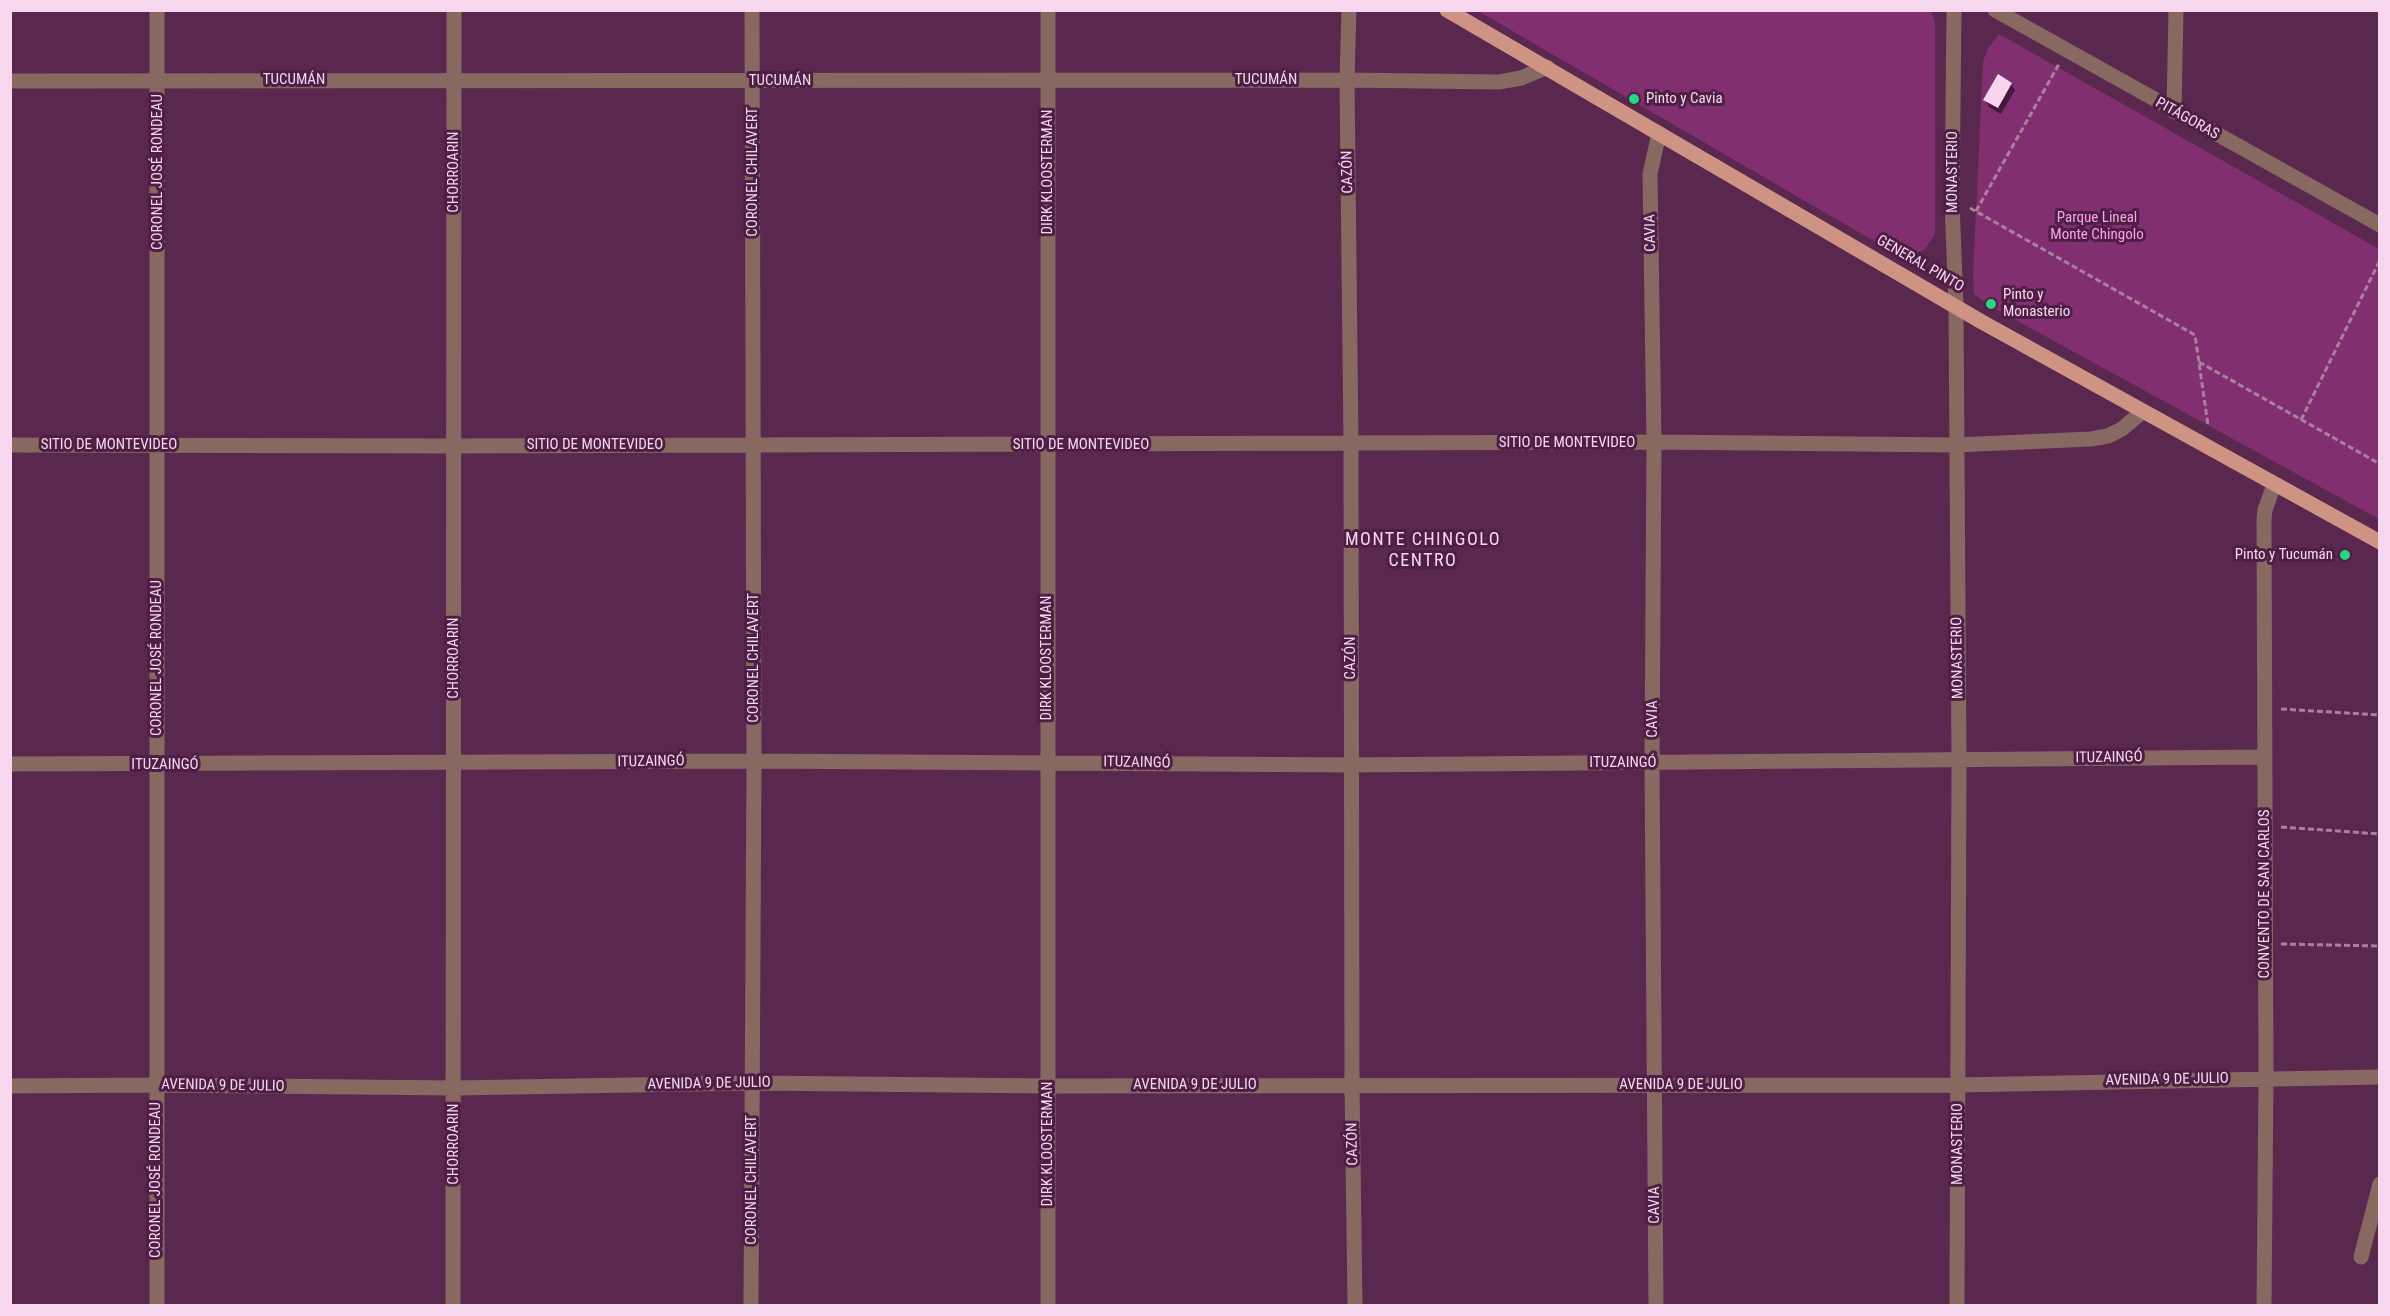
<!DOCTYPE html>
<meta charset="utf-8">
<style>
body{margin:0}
#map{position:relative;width:2390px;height:1316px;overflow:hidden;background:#5a284f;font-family:"Roboto Condensed",sans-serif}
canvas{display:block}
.frame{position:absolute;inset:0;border:12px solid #f6d7ed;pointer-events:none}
</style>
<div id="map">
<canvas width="2390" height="1316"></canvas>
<div class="frame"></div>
</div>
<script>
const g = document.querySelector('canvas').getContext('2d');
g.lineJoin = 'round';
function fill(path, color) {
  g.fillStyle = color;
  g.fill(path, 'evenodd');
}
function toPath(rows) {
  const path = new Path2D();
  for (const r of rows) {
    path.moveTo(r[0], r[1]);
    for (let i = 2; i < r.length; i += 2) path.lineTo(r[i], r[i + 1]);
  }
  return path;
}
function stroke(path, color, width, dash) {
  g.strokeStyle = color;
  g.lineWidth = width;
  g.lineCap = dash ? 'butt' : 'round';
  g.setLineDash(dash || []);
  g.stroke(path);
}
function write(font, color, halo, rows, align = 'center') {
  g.font = font + ' "Roboto Condensed",sans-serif';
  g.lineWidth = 6;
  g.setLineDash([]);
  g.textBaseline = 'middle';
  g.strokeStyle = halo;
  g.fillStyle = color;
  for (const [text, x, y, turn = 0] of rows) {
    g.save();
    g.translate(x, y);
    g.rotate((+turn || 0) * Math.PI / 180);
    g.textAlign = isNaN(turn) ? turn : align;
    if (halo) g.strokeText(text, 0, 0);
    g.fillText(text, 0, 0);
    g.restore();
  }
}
fill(toPath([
 [1478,11,1931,11,1935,23,1935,234,1924,250,1912,255,1898,255],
 [1999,34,2379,249,2379,519,1992,307,1974,294,1973,276,1983,62,1987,50]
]), '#812f70');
fill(toPath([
 [2011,84,2015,90,2001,114,1989,107,1985,100]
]), '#0007');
fill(toPath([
 [1998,74,2012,83,1998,108,1983,100]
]), '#f9d4ee');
stroke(toPath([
 [1970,208,2195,335,2208,425],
 [1976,211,2059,64],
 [2199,362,2380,464],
 [2301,420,2380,260],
 [2281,709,2380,715],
 [2281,827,2380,834],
 [2281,944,2380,946]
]), '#a9819f', 3, [6, 3]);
stroke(toPath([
 [1349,10,1347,80,1351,444,1352,1084,1355,1306],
 [1954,10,1952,203,1956,306,1959,760,1957,1306],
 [1995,10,2380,225],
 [10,81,1347,80,1499,82,1521,78,1547,67],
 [2174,112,2176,10],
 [10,445,454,446,1654,442,1956,445,2091,439,2108,436,2122,429,2143,411],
 [10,764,754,761,1351,765,2264,757],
 [10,1086,156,1085,454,1088,753,1083,1048,1086,1958,1085,2380,1077],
 [2361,1257,2380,1184],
 [157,1306,157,10],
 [453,1306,454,10],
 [751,1306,754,761,752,10],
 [1048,1306,1048,10],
 [1656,1306,1652,763,1654,442,1650,174,1659,133],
 [2264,1306,2266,1078,2264,519,2265,510,2274,485]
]), '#876961', 15);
stroke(toPath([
 [1447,10,1982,322,2380,542]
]), '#ce9382', 15);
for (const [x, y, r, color] of [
 [1634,99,6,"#25d886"],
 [1991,304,6,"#25d886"],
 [2345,555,6,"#25d886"]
]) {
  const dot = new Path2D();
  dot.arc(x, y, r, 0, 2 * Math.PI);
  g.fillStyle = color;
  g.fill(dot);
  stroke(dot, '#4e1e44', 2);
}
write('15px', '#f6d7ed', '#4e1e44', [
 ["TUCUMÁN",294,80],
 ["TUCUMÁN",1266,80],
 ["TUCUMÁN",780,81],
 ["PITÁGORAS",2187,119,29],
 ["CORONEL JOSÉ RONDEAU",158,172,-90],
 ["CHORROARIN",454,172,-90],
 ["CORONEL CHILAVERT",753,172,-90],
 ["DIRK KLOOSTERMAN",1048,172,-90],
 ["CAZÓN",1348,172,-91],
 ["MONASTERIO",1953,172,-90],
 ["CAVIA",1651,233,-91],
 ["GENERAL PINTO",1920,264,30],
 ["SITIO DE MONTEVIDEO",1567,443],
 ["SITIO DE MONTEVIDEO",109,445],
 ["SITIO DE MONTEVIDEO",595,445],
 ["SITIO DE MONTEVIDEO",1081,445],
 ["CORONEL JOSÉ RONDEAU",157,658,-90],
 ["CHORROARIN",454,658,-90],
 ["CORONEL CHILAVERT",754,658,-90],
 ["DIRK KLOOSTERMAN",1047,658,-90],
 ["CAZÓN",1351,658,-90],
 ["MONASTERIO",1958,658,-91],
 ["CAVIA",1653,719,-90],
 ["ITUZAINGÓ",2109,758,-1],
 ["ITUZAINGÓ",651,762,-1],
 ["ITUZAINGÓ",1137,763,1],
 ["ITUZAINGÓ",1623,763],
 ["ITUZAINGÓ",165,765],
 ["CONVENTO DE SAN CARLOS",2265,894,-90],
 ["AVENIDA 9 DE JULIO",2167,1080,-1],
 ["AVENIDA 9 DE JULIO",709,1084,-1],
 ["AVENIDA 9 DE JULIO",1195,1085],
 ["AVENIDA 9 DE JULIO",1681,1085],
 ["AVENIDA 9 DE JULIO",223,1086,1],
 ["CHORROARIN",454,1144,-90],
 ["DIRK KLOOSTERMAN",1048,1144,-90],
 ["CAZÓN",1353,1144,-91],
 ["MONASTERIO",1958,1144,-90],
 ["CORONEL JOSÉ RONDEAU",156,1180,-90],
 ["CORONEL CHILAVERT",752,1180,-90],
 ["CAVIA",1655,1205,-90]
]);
write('15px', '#f6d7ed', '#4e1e44', [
 ["Pinto y Cavia",1646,99],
 ["Pinto y",2003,295],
 ["Monasterio",2003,312],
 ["Pinto y Tucumán",2333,555,"right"]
], 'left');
write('15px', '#fea2e7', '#4e1e44', [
 ["Parque Lineal",2097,218],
 ["Monte Chingolo",2097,235]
]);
g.letterSpacing = '1.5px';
write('18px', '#f6d7ed', '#4e1e44', [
 ["MONTE CHINGOLO",1423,540],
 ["CENTRO",1423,561]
]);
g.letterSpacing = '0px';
</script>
